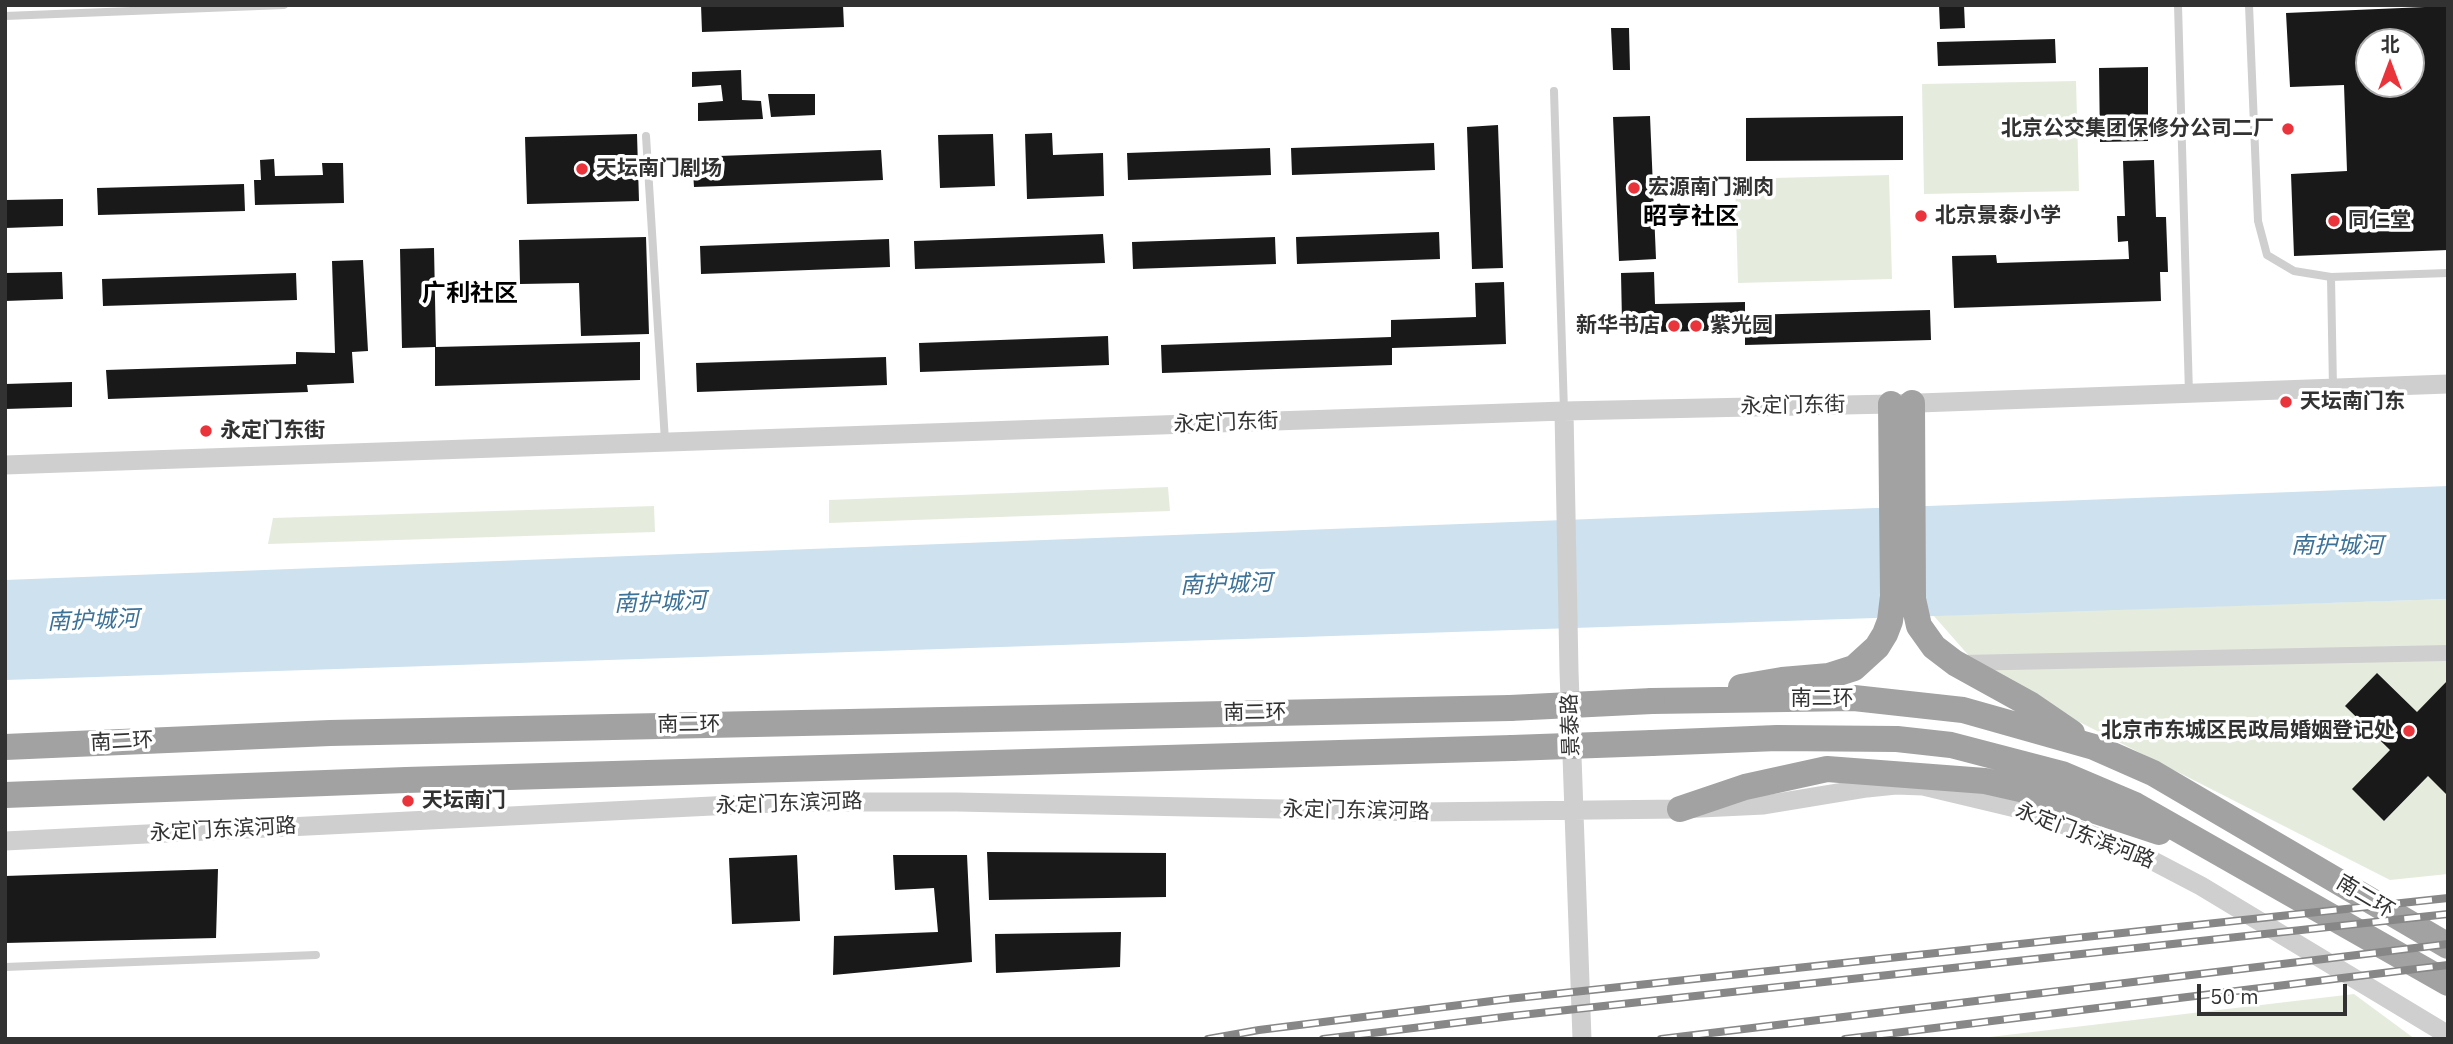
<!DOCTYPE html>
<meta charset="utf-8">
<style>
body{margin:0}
#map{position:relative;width:2453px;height:1044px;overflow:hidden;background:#fff;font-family:"IBM Plex Sans","Noto Sans SC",sans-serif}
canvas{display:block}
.frame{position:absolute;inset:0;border:7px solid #323232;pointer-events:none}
.north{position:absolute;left:2355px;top:28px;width:70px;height:70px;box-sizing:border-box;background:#fff;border:2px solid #adadad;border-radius:50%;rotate:0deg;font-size:19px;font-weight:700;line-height:28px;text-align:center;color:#323232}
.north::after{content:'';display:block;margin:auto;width:24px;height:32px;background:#ea343c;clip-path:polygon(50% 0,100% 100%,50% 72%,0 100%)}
.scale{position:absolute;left:2197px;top:984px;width:150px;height:32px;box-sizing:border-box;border:4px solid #323232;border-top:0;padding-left:9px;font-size:21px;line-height:24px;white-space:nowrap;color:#323232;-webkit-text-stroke:5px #fff;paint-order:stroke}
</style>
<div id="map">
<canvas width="2453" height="1044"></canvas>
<div class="frame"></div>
<div class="north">北</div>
<div class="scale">50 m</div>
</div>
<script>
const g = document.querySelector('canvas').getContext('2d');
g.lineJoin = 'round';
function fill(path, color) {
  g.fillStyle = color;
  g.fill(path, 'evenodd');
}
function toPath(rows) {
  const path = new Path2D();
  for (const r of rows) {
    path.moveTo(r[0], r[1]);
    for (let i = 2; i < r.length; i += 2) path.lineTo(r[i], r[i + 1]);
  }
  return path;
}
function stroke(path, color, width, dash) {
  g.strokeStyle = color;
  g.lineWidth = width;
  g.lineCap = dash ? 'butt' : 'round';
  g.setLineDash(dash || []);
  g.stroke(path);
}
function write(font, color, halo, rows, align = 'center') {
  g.font = font + ' "IBM Plex Sans","Noto Sans SC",sans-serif';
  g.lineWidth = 7;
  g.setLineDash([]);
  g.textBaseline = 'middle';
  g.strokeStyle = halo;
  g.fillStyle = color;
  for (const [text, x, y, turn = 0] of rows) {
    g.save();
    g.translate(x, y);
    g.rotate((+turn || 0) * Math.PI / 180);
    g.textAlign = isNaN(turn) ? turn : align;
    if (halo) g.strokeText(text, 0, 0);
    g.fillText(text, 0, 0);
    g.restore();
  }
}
fill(toPath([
 [2076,81,2079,191,1924,194,1922,84],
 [1889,175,1892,279,1738,283,1735,179],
 [1168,487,1170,511,829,523,829,500],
 [654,506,655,532,268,544,273,518],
 [2448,599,2448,874,2390,880,1985,674,1933,615],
 [2354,994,2415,1039,1973,1039]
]), '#e5ecde');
fill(toPath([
 [2448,486,2448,599,5,680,5,580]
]), '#cde1ee');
fill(toPath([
 [701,5,843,5,844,27,702,32],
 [1939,5,1964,5,1965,28,1940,29],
 [2448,6,2448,250,2294,256,2291,174,2347,171,2344,85,2290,87,2286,13],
 [2369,42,2411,42,2411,84,2369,84],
 [1611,28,1629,28,1630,70,1613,70],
 [2055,39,2056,63,1938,66,1937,42],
 [2148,67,2148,141,2100,142,2099,68],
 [741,70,742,100,761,101,763,119,698,121,698,103,723,101,721,85,692,87,692,72],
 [768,94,815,94,815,115,771,117],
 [1650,116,1656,259,1619,261,1613,117],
 [1903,116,1903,160,1746,161,1746,118],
 [1498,125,1503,268,1472,269,1467,127],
 [1052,133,1053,155,1103,153,1104,196,1027,199,1025,134],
 [637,134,639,201,527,204,525,137],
 [993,134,995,186,940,188,938,135],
 [1434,143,1435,170,1292,175,1291,148],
 [1270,148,1271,175,1128,180,1127,153],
 [881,150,883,180,694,187,692,157],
 [274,159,275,176,323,175,322,163,343,163,344,203,255,205,254,180,261,180,260,160],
 [2154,160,2156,217,2166,217,2168,272,2160,272,2161,301,1954,308,1952,256,1996,255,1997,263,2129,259,2128,241,2118,242,2117,216,2125,216,2123,161],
 [244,184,245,211,98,215,97,188],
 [63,199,63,226,5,228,5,200],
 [1439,232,1440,259,1297,264,1296,237],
 [1103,234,1105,263,915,269,914,241],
 [646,237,649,334,581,336,579,283,520,284,519,240],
 [1275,237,1276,264,1133,269,1132,242],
 [889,239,890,267,701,274,700,246],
 [434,248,436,347,640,342,640,380,435,386,435,347,402,348,400,249],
 [363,260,368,351,352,352,354,383,307,385,308,392,108,399,106,370,296,364,296,352,335,353,332,261],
 [62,272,63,299,5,301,5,273],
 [1654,272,1655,304,1745,302,1745,315,1930,310,1931,340,1745,345,1745,330,1655,332,1655,321,1622,322,1621,273],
 [296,273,297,300,103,306,102,279],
 [1504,282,1506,344,1392,348,1392,365,1162,373,1161,345,1391,337,1391,320,1476,317,1475,283],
 [1108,336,1109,365,920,372,919,343],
 [886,357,887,385,697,392,696,363],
 [72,382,72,407,5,409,5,384],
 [2377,673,2417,712,2448,680,2448,796,2428,776,2384,821,2352,789,2390,750,2345,706],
 [987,852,1166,853,1166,897,989,900],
 [797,855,800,921,732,924,729,858],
 [893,855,967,855,972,962,833,975,834,936,938,932,934,888,895,890],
 [218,869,216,938,5,943,5,876],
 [1121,932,1120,967,996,973,995,934]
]), '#191919');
stroke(toPath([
 [2178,5,2189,394],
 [2249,5,2258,221,2267,255,2294,271,2331,277,2448,273],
 [5,16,284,5],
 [1554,91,1564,411],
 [646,136,665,441],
 [2331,277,2333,388],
 [5,967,316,955]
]), '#cfcfcf', 8);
stroke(toPath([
 [1960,663,2448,653]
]), '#cfcfcf', 16);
stroke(toPath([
 [1564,411,1569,671,1582,1039],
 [5,465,1564,411,1891,404,2448,384],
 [5,841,793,802,957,802,1420,812,1680,809,1764,805,1867,788,1896,785,1923,786,2028,811,2136,852,2201,886,2448,1035]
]), '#cfcfcf', 19);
stroke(toPath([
 [1912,403,1913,599,1919,626,1934,647,1955,663,2031,705,2072,733],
 [1741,687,1782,680,1829,676,1854,668,1877,647,1885,634,1890,621,1893,596,1891,404],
 [1652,701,1854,698,1963,710,2094,747,2153,773,2448,946],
 [1652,743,1777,738,1897,739,1951,745,2062,774,2135,805,2448,983],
 [5,747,330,733,1510,708],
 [5,795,406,780,1512,748],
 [1680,809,1745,787,1827,769,1985,781,2047,795,2159,832]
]), '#a2a2a2', 26);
const rail = toPath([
 [1208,1039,1259,1030,1508,999,2448,898],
 [1323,1039,1512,1016,2448,914],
 [1661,1039,2448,944],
 [1845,1039,2448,965]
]);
stroke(rail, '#878787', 8);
stroke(rail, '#fff', 5, [16]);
stroke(toPath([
 [1510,708,1652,701],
 [1512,748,1652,743]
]), '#a2a2a2', 26);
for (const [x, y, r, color] of [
 [2288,129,7,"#ea343c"],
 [582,169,7,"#ea343c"],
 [1634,188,7,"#ea343c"],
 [1921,216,7,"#ea343c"],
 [2334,221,7,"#ea343c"],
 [1674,326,7,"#ea343c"],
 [1696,326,7,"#ea343c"],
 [2286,402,7,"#ea343c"],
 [206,431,7,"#ea343c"],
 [2409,731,7,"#ea343c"],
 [408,801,7,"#ea343c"]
]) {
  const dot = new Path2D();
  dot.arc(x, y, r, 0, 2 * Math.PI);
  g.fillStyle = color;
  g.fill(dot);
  stroke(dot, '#fff', 2.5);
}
write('bold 21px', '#323232', '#fff', [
 ["北京公交集团保修分公司二厂",2274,129,"right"],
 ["天坛南门剧场",596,169],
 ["宏源南门涮肉",1648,188],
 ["北京景泰小学",1935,216],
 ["同仁堂",2348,221],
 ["新华书店",1660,326,"right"],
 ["紫光园",1710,326],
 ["天坛南门东",2300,402],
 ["永定门东街",220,431],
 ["北京市东城区民政局婚姻登记处",2395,731,"right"],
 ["天坛南门",422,801]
], 'left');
write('21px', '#323232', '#fff', [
 ["永定门东街",1793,406,-1],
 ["永定门东街",1226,423,-2],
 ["南二环",1822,699],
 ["南二环",1255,713,-1],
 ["南二环",689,725,-1],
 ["景泰路",1571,725,-92],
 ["南二环",122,742,-3],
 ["永定门东滨河路",789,804,-2],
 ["永定门东滨河路",1356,811,1],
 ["永定门东滨河路",223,830,-3],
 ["永定门东滨河路",2085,836,21],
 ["南二环",2365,897,31]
]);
write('italic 23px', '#3d7298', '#fff', [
 ["南护城河",2337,546],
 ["南护城河",1226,585,-2],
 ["南护城河",660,603,-2],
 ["南护城河",93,621,-2]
]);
write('bold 24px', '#000', '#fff', [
 ["昭亨社区",1691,217],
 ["广利社区",470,294]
]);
</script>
